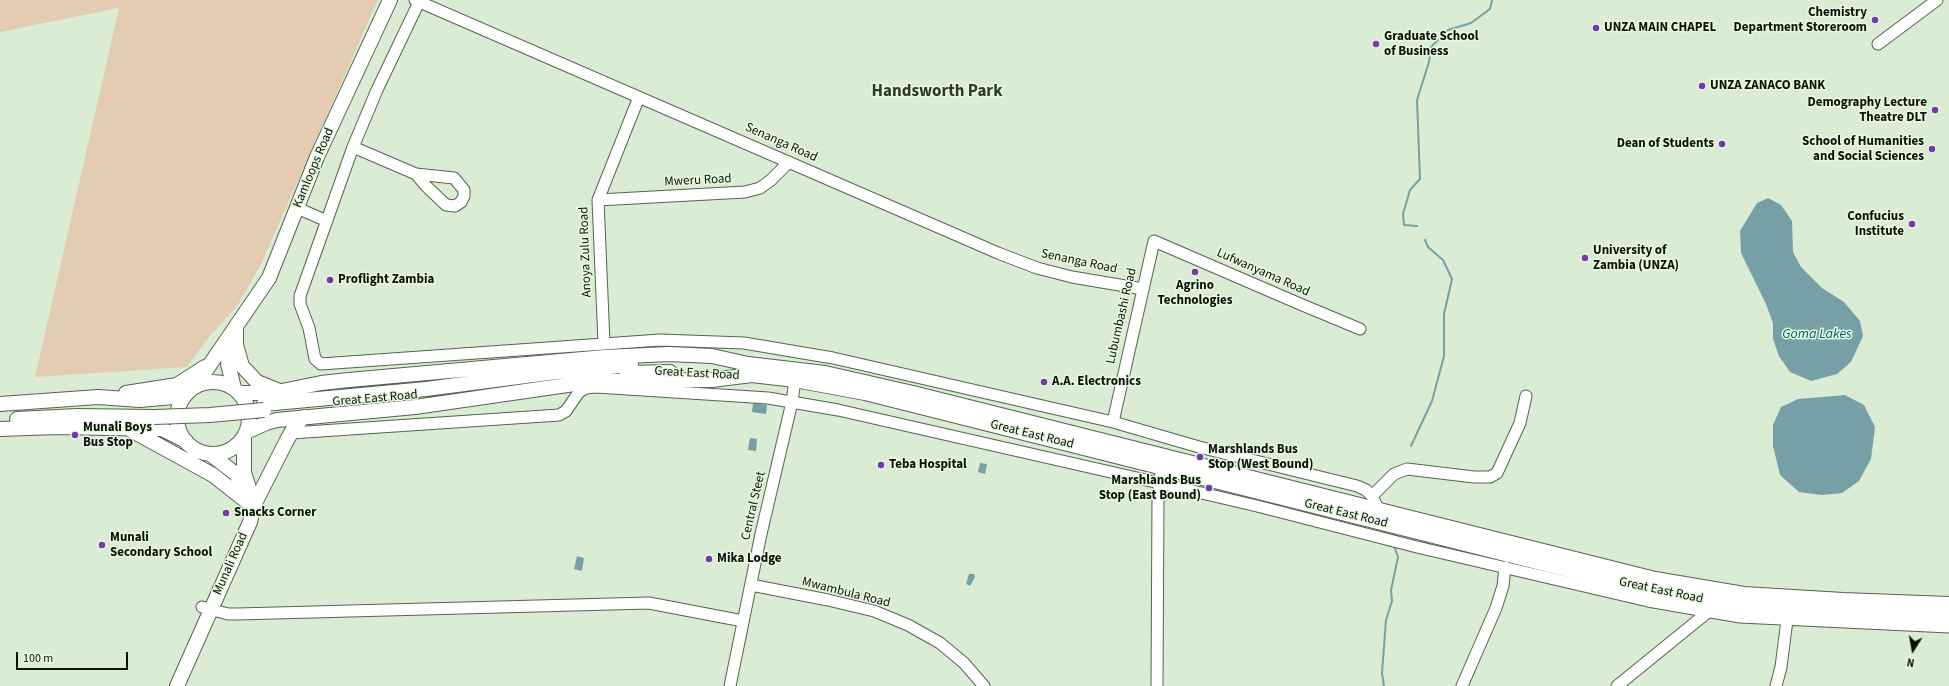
<!DOCTYPE html>
<style>
body{margin:0}
#map{position:relative;width:1949px;height:686px;overflow:hidden;background:#daedd4;font-family:"Source Sans 3",sans-serif}
canvas{display:block}
.north{position:absolute;left:1893px;top:630px;width:40px;height:40px;-webkit-text-stroke:3px #e8fae1;paint-order:stroke;rotate:191deg;font-size:11px;font-weight:700;line-height:16px;text-align:center;color:#0a1008}
.north::after{content:'';display:block;margin:auto;width:14px;height:18px;background:#0a1008;clip-path:polygon(50% 0,100% 100%,50% 72%,0 100%)}
.scale{position:absolute;left:16px;top:652px;width:112px;height:18px;box-sizing:border-box;border:2px solid #0a1008;border-top:0;padding-left:5px;font-size:12px;line-height:14px;white-space:nowrap;color:#0a1008;-webkit-text-stroke:3px #e8fae1;paint-order:stroke}
</style>
<div id="map">
<canvas width="1949" height="686"></canvas>
<div class="north">N</div>
<div class="scale">100 m</div>
</div>
<script>
const g = document.querySelector('canvas').getContext('2d');
g.lineJoin = 'round';
function fill(path, color) {
  g.fillStyle = color;
  g.fill(path, 'evenodd');
}
function toPath(rows) {
  const path = new Path2D();
  for (const r of rows) {
    if (r.length === 3) {
      path.moveTo(r[0] + r[2], r[1]);
      path.arc(r[0], r[1], r[2], 0, 2 * Math.PI);
      continue;
    }
    path.moveTo(r[0], r[1]);
    for (let i = 2; i < r.length; i += 2) path.lineTo(r[i], r[i + 1]);
  }
  return path;
}
function stroke(path, color, width, dash) {
  g.strokeStyle = color;
  g.lineWidth = width;
  g.lineCap = dash ? 'butt' : 'round';
  g.setLineDash(dash || []);
  g.stroke(path);
}
function write(font, color, halo, rows, align = 'center') {
  g.font = font + ' "Source Sans 3",sans-serif';
  g.lineWidth = 3;
  g.setLineDash([]);
  g.textBaseline = 'middle';
  g.strokeStyle = halo;
  g.fillStyle = color;
  for (const [text, x, y, turn = 0] of rows) {
    g.save();
    g.translate(x, y);
    g.rotate((+turn || 0) * Math.PI / 180);
    g.textAlign = isNaN(turn) ? turn : align;
    if (halo) g.strokeText(text, 0, 0);
    g.fillText(text, 0, 0);
    g.restore();
  }
}
fill(toPath([
 [0,0,378,0,261,264,238,305,209,337,187,367,35,377,119,8,0,32]
]), '#e3ccb1');
fill(toPath([
 [1768,198,1781,205,1792,221,1793,252,1801,267,1822,288,1844,302,1860,321,1863,336,1851,362,1837,374,1811,381,1790,372,1779,356,1773,339,1773,323,1766,304,1741,253,1740,231,1757,203],
 [1845,395,1864,405,1875,427,1871,459,1859,481,1842,493,1822,495,1799,492,1780,475,1773,446,1773,425,1781,407,1798,399],
 [753,403,767,405,766,414,752,412],
 [750,438,757,439,756,451,748,450],
 [980,463,987,464,985,474,978,472],
 [577,556,584,558,582,571,574,569],
 [969,574,974,574,975,577,970,586,966,584]
]), '#76a0a5');
stroke(toPath([
 [1417,226,1404,225,1403,214,1410,190,1420,179,1417,100,1429,62,1431,47,1448,30,1471,23,1490,9,1492,0],
 [1411,446,1432,401,1444,356,1444,314,1452,279,1443,260,1428,247,1425,240],
 [1384,686,1382,673,1386,620,1392,601,1391,590,1398,557,1394,546]
]), '#76a0a5', 2);
const minor = toPath([
 [415,0,998,253,1037,268,1072,277,1143,289],
 [419,2,377,90,353,147,300,296,300,304,309,328,315,359,321,364,660,340,744,343,833,358,1113,422,1199,447,1357,486,1366,490,1372,496,1379,511],
 [1878,44,1937,0],
 [353,147,416,174,426,186,446,205,455,206,461,202,464,196,464,190,454,178,416,174],
 [598,200,745,192,760,188,771,180,789,162],
 [297,208,327,221],
 [604,343,598,200,639,97],
 [1113,422,1154,241,1300,304,1360,329],
 [291,433,559,415,566,411,579,392,586,388,596,387,768,398,838,410,1159,483,1257,506,1417,547,1648,601,1740,617,1949,627],
 [1372,496,1394,474,1407,469,1474,477,1490,477,1497,473,1520,423,1526,396],
 [751,585,828,600,874,611,908,625,940,643,964,663,984,686],
 [202,607,228,614,238,614,649,603,743,621],
 [730,686,761,534,792,402,795,380],
 [1157,686,1158,497,1160,477],
 [1462,686,1496,608,1503,586,1505,567],
 [1617,686,1708,612],
 [1776,686,1781,667,1787,620]
]);
const major = toPath([
 [236,327,236,345,242,366,257,382,277,390],
 [232,340,228,364,234,388],
 [627,373,670,372],
 [213,418,36],
 [196,385,269,278,317,157,390,0],
 [126,393,177,385,205,367],
 [239,393,272,393,321,383,349,380,605,357,669,354,712,356,748,364,825,373,913,393,1655,579,1744,594,1843,600,1949,604],
 [0,404,98,397,140,400,184,396],
 [264,404,426,389,556,372,631,365],
 [17,419,77,416,154,417],
 [0,429,58,427,162,429,186,441],
 [129,429,213,475,246,501],
 [246,432,266,423,277,420,415,407,595,381,711,380,752,375,795,380,865,393,1648,590,1723,603,1767,608,1949,616],
 [210,454,236,474,244,489],
 [254,505,287,440,295,426,304,417],
 [177,686,250,522,253,509,254,505,244,472,244,436]
]);
stroke(minor, '#54644f', 13);
stroke(major, '#54644f', 16);
stroke(minor, '#fff', 11);
stroke(major, '#fff', 14);
const majorBridge = toPath([
 [154,417,210,415,264,410]
]);
stroke(majorBridge, '#54644f', 16, []);
stroke(majorBridge, '#fff', 14);
for (const [x, y, r, color] of [
 [1875,20,4,"#7538ad"],
 [1596,28,4,"#7538ad"],
 [1376,44,4,"#7538ad"],
 [1702,86,4,"#7538ad"],
 [1935,110,4,"#7538ad"],
 [1722,144,4,"#7538ad"],
 [1932,149,4,"#7538ad"],
 [1912,224,4,"#7538ad"],
 [1585,258,4,"#7538ad"],
 [1195,272,4,"#7538ad"],
 [330,280,4,"#7538ad"],
 [1044,382,4,"#7538ad"],
 [75,435,4,"#7538ad"],
 [1200,457,4,"#7538ad"],
 [881,465,4,"#7538ad"],
 [1209,488,4,"#7538ad"],
 [226,513,4,"#7538ad"],
 [102,545,4,"#7538ad"],
 [709,559,4,"#7538ad"]
]) {
  const dot = new Path2D();
  dot.arc(x, y, r, 0, 2 * Math.PI);
  g.fillStyle = color;
  g.fill(dot);
  stroke(dot, '#e8fae1', 1.5);
}
write('bold 13px', '#0a1008', '#e8fae1', [
 ["Chemistry",1867,13,"right"],
 ["Department Storeroom",1867,28,"right"],
 ["UNZA MAIN CHAPEL",1604,28],
 ["Graduate School",1384,37],
 ["of Business",1384,52],
 ["UNZA ZANACO BANK",1710,86],
 ["Demography Lecture",1927,103,"right"],
 ["Theatre DLT",1927,118,"right"],
 ["School of Humanities",1924,142,"right"],
 ["and Social Sciences",1924,157,"right"],
 ["Dean of Students",1714,144,"right"],
 ["Confucius",1904,217,"right"],
 ["Institute",1904,232,"right"],
 ["University of",1593,251],
 ["Zambia (UNZA)",1593,266],
 ["Proflight Zambia",338,280],
 ["Agrino",1195,286,"center"],
 ["Technologies",1195,301,"center"],
 ["A.A. Electronics",1052,382],
 ["Munali Boys",83,428],
 ["Bus Stop",83,443],
 ["Marshlands Bus",1208,450],
 ["Stop (West Bound)",1208,465],
 ["Teba Hospital",889,465],
 ["Marshlands Bus",1201,481,"right"],
 ["Stop (East Bound)",1201,496,"right"],
 ["Snacks Corner",234,513],
 ["Munali",110,538],
 ["Secondary School",110,553],
 ["Mika Lodge",717,559]
], 'left');
write('13px', '#0a1008', '#e8fae1', [
 ["Senanga Road",781,143,24],
 ["Kamloops Road",314,168,-67],
 ["Mweru Road",698,181,-3],
 ["Anoya Zulu Road",586,252,-92],
 ["Senanga Road",1079,262,12],
 ["Lufwanyama Road",1263,273,24],
 ["Lubumbashi Road",1122,316,-77],
 ["Great East Road",697,374,3],
 ["Great East Road",375,399,-5],
 ["Great East Road",1032,435,14],
 ["Central Steet",754,506,-77],
 ["Great East Road",1346,514,14],
 ["Munali Road",231,564,-66],
 ["Great East Road",1661,591,12],
 ["Mwambula Road",846,593,14]
]);
write('italic 14px', '#005f67', '#e8fae1', [
 ["Goma Lakes",1817,335]
]);
write('bold 17px', '#2c3a27', '#e8fae1', [
 ["Handsworth Park",937,92]
]);
</script>
